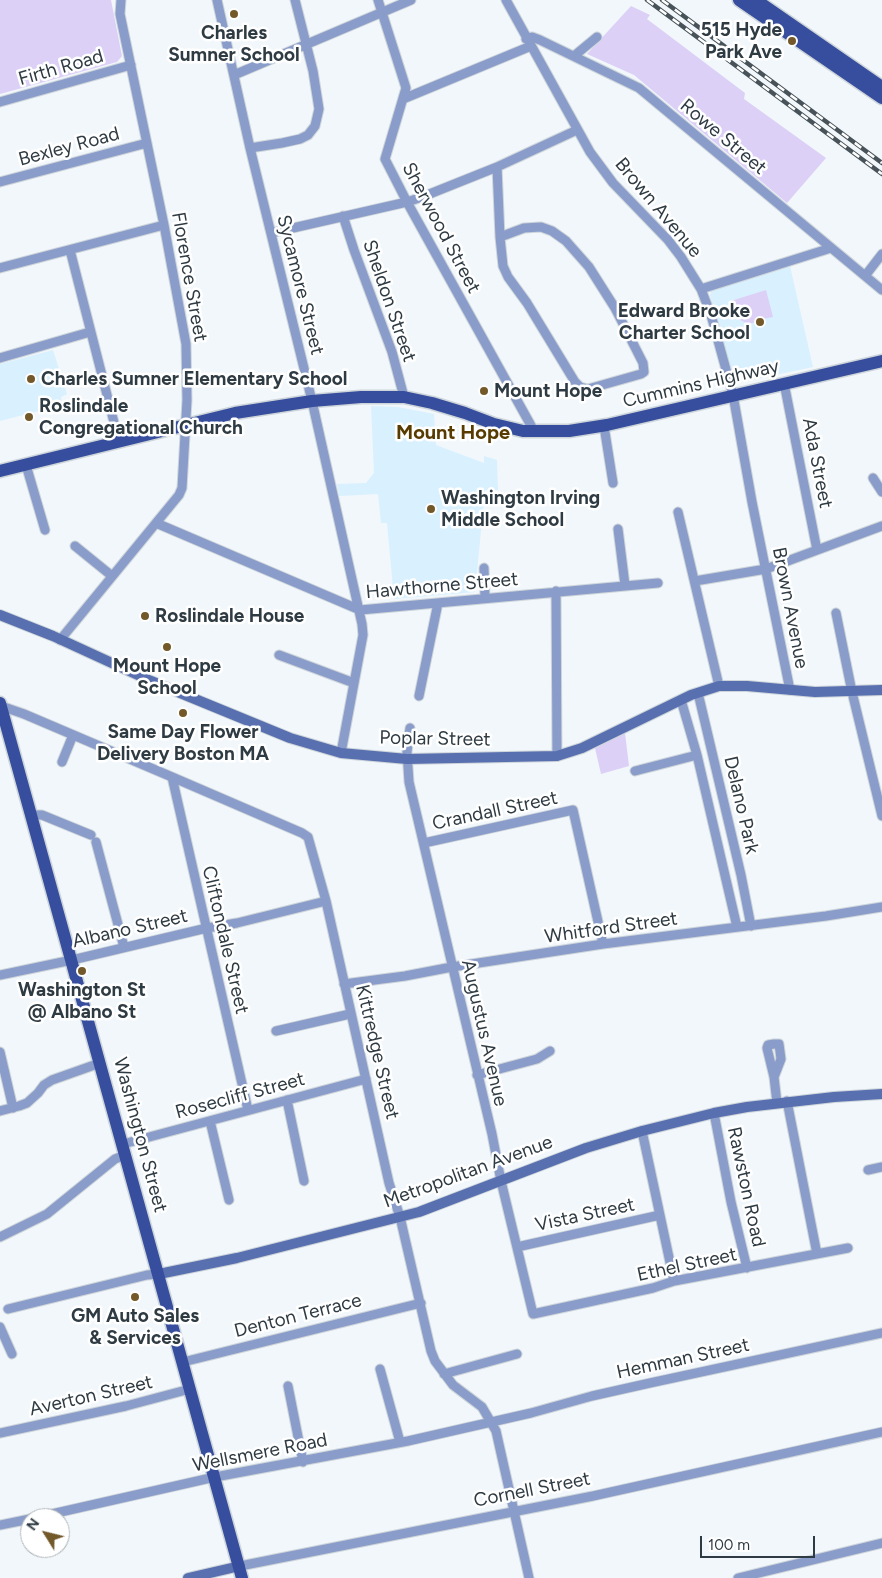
<!DOCTYPE html>
<style>
body{margin:0}
#map{position:relative;width:882px;height:1578px;overflow:hidden;background:#f1f7fb;font-family:Figtree,sans-serif}
canvas{display:block}
.north{position:absolute;left:20px;top:1508px;width:50px;height:50px;box-sizing:border-box;background:#fff;border:1px solid #acb1b4;border-radius:50%;rotate:306deg;font-size:14px;font-weight:700;line-height:20px;text-align:center;color:#2f3b43}
.north::after{content:'';display:block;margin:auto;width:18px;height:22px;background:#73582a;clip-path:polygon(50% 0,100% 100%,50% 72%,0 100%)}
.scale{position:absolute;left:700px;top:1536px;width:115px;height:22px;box-sizing:border-box;border:2px solid #2f3b43;border-top:0;padding-left:6px;font-size:15px;line-height:18px;white-space:nowrap;color:#2f3b43;-webkit-text-stroke:4px #fff;paint-order:stroke}
</style>
<div id="map">
<canvas width="882" height="1578"></canvas>
<div class="north">N</div>
<div class="scale">100 m</div>
</div>
<script>
const g = document.querySelector('canvas').getContext('2d');
g.lineJoin = 'round';
function fill(path, color) {
  g.fillStyle = color;
  g.fill(path, 'evenodd');
}
function toPath(rows) {
  const path = new Path2D();
  for (const r of rows) {
    path.moveTo(r[0], r[1]);
    for (let i = 2; i < r.length; i += 2) path.lineTo(r[i], r[i + 1]);
  }
  return path;
}
function stroke(path, color, width, dash) {
  g.strokeStyle = color;
  g.lineWidth = width;
  g.lineCap = dash ? 'butt' : 'round';
  g.setLineDash(dash || []);
  g.stroke(path);
}
function write(font, color, halo, rows, align = 'center') {
  g.font = font + ' Figtree,sans-serif';
  g.lineWidth = 5;
  g.setLineDash([]);
  g.textBaseline = 'middle';
  g.strokeStyle = halo;
  g.fillStyle = color;
  for (const [text, x, y, turn = 0] of rows) {
    g.save();
    g.translate(x, y);
    g.rotate((+turn || 0) * Math.PI / 180);
    g.textAlign = isNaN(turn) ? turn : align;
    if (halo) g.strokeText(text, 0, 0);
    g.fillText(text, 0, 0);
    g.restore();
  }
}
fill(toPath([
 [790,266,813,367,738,383,733,379,710,295,711,291],
 [53,350,67,394,61,397,62,405,0,421,0,364],
 [371,406,398,407,434,414,436,445,484,463,484,456,497,460,498,490,485,490,475,592,394,599,387,523,381,523,378,494,339,496,337,484,366,483,374,473]
]), '#d9f0ff');
fill(toPath([
 [0,0,111,0,122,56,117,62,0,94],
 [631,6,650,15,647,19,745,93,744,99,826,158,787,203,634,75,587,54],
 [766,290,773,317,763,319,762,321,748,324,731,315,729,304,734,300],
 [625,733,629,766,601,774,595,748]
]), '#dcd0f7');
const street = toPath([
 [217,0,250,148,312,401,362,624,363,635,341,753],
 [378,0,406,88,385,159,407,202,534,431],
 [506,0,590,152,613,183,668,240,681,257,701,289,711,315,733,395,752,502,790,690],
 [526,39,532,37,540,40,639,88,882,290],
 [574,56,597,37],
 [234,75,411,0],
 [403,99,531,46],
 [0,102,131,65],
 [250,148,282,143,300,139,308,135,315,126,319,109,313,71,295,0],
 [497,167,500,237,503,266,508,277,527,303,575,382,580,387,588,389,641,374,644,372,643,363,615,308,589,267,566,241,552,231,541,227,524,228,500,237],
 [0,182,147,143],
 [343,216,354,250,392,352,404,397],
 [271,233,407,202,422,197,497,167,577,130],
 [70,250,119,442],
 [0,268,164,225],
 [865,276,882,254],
 [701,289,831,248],
 [0,358,90,332],
 [784,383,817,550],
 [604,426,613,483],
 [26,465,45,530],
 [873,478,882,492],
 [678,512,719,686],
 [156,523,360,610,658,583],
 [618,529,625,585],
 [75,546,112,576],
 [484,568,485,598],
 [695,581,766,569,882,526],
 [556,591,557,756],
 [836,613,852,692,882,816],
 [60,640,179,495,182,488,187,400,186,344,164,225,120,14,121,0],
 [279,655,354,683],
 [698,693,741,875,751,926],
 [419,696,438,603],
 [681,700,697,755,737,927],
 [1,706,24,714,172,777,302,833,308,837,326,901,389,1183,400,1217,431,1351,435,1361,453,1385,482,1407,496,1431,529,1578],
 [410,728,407,752,409,782,492,1134,501,1181,533,1314,653,1288,674,1281,848,1248],
 [62,762,73,735],
 [635,771,697,755],
 [172,777,248,1110],
 [32,815,42,815,91,835],
 [96,842,124,947],
 [424,843,573,810,603,944],
 [0,975,72,960,207,928,237,923,326,901],
 [344,984,405,976,452,967,603,944,826,916,882,907],
 [276,1031,350,1014],
 [0,1052,13,1108],
 [477,1075,537,1059,550,1051],
 [774,1077,781,1059,779,1044,774,1044,768,1045,767,1048,774,1077,777,1103],
 [287,1100,304,1181],
 [787,1101,817,1254],
 [0,1111,19,1106,27,1103,38,1093,44,1085,52,1080,100,1063],
 [714,1113,731,1202,747,1268],
 [210,1121,229,1200],
 [642,1131,674,1281],
 [123,1144,366,1079],
 [868,1170,882,1167],
 [0,1237,47,1214,115,1159,125,1155],
 [517,1247,660,1215],
 [8,1309,147,1275,159,1274],
 [0,1327,12,1354],
 [183,1362,421,1303],
 [380,1369,400,1442],
 [444,1374,517,1354],
 [288,1386,303,1462],
 [0,1433,126,1406,190,1389],
 [34,1518,215,1477,408,1441,531,1413,592,1396,650,1383,882,1333],
 [0,1525,30,1519],
 [240,1566,593,1496,882,1432],
 [738,1578,882,1543]
]);
const secondary = toPath([
 [0,615,53,636,151,681,290,738,341,753,407,759,557,756,582,748,691,695,719,686,747,686,815,692,882,690],
 [159,1274,237,1258,419,1212,586,1148,642,1131,714,1113,747,1107,834,1097,882,1094],
 [188,1578,240,1566]
]);
const primary = toPath([
 [739,0,882,98],
 [756,0,882,87],
 [0,471,235,413,312,401,361,397,404,397,432,403,465,413,494,424,523,431,569,431,607,425,882,361],
 [0,703,242,1578]
]);
stroke(street, '#ced5da', 11);
stroke(secondary, '#ced5da', 12);
stroke(primary, '#ced5da', 15);
stroke(street, '#8a9cc9', 9);
stroke(secondary, '#586fb0', 10);
stroke(primary, '#364e9d', 12);
const rail = toPath([
 [647,0,882,174],
 [662,0,882,163]
]);
stroke(rail, '#475259', 4.5);
stroke(rail, '#fff', 2.5, [8]);
for (const [x, y, r, color] of [
 [234,14,5,"#73582a"],
 [792,41,5,"#73582a"],
 [760,322,5,"#73582a"],
 [31,379,5,"#73582a"],
 [484,391,5,"#73582a"],
 [29,417,5,"#73582a"],
 [431,509,5,"#73582a"],
 [145,616,5,"#73582a"],
 [167,647,5,"#73582a"],
 [183,713,5,"#73582a"],
 [82,971,5,"#73582a"],
 [135,1297,5,"#73582a"]
]) {
  const dot = new Path2D();
  dot.arc(x, y, r, 0, 2 * Math.PI);
  g.fillStyle = color;
  g.fill(dot);
  stroke(dot, '#fff', 2);
}
write('bold 19px', '#2f3b43', '#fff', [
 ["515 Hyde",782,30,"right"],
 ["Park Ave",782,52,"right"],
 ["Charles",234,33],
 ["Sumner School",234,55],
 ["Edward Brooke",750,311,"right"],
 ["Charter School",750,333,"right"],
 ["Charles Sumner Elementary School",41,379,"left"],
 ["Mount Hope",494,391,"left"],
 ["Roslindale",39,406,"left"],
 ["Congregational Church",39,428,"left"],
 ["Washington Irving",441,498,"left"],
 ["Middle School",441,520,"left"],
 ["Roslindale House",155,616,"left"],
 ["Mount Hope",167,666],
 ["School",167,688],
 ["Same Day Flower",183,732],
 ["Delivery Boston MA",183,754],
 ["Washington St",82,990],
 ["@ Albano St",82,1012],
 ["GM Auto Sales",135,1316],
 ["& Services",135,1338]
]);
write('19px', '#2f3b43', '#fff', [
 ["Firth Road",61,68,-16],
 ["Rowe Street",723,137,40],
 ["Bexley Road",69,147,-15],
 ["Brown Avenue",658,208,50],
 ["Sherwood Street",441,228,62],
 ["Florence Street",189,277,80],
 ["Sycamore Street",300,285,76],
 ["Sheldon Street",389,301,71],
 ["Cummins Highway",701,384,-13],
 ["Ada Street",817,463,79],
 ["Hawthorne Street",442,586,-5],
 ["Brown Avenue",790,608,79],
 ["Poplar Street",435,739,1],
 ["Delano Park",741,805,77],
 ["Crandall Street",495,811,-12],
 ["Whitford Street",611,928,-8],
 ["Albano Street",130,929,-13],
 ["Cliftondale Street",225,940,77],
 ["Augustus Avenue",484,1033,77],
 ["Kittredge Street",377,1052,77],
 ["Rosecliff Street",240,1096,-15],
 ["Washington Street",140,1135,75],
 ["Metropolitan Avenue",468,1172,-20],
 ["Rawston Road",746,1187,78],
 ["Vista Street",585,1215,-12],
 ["Ethel Street",687,1265,-12],
 ["Denton Terrace",298,1316,-14],
 ["Hemman Street",683,1359,-12],
 ["Averton Street",91,1396,-13],
 ["Wellsmere Road",260,1453,-11],
 ["Cornell Street",532,1490,-11]
]);
write('bold 20px', '#583b00', '#fff', [
 ["Mount Hope",453,433]
]);
</script>
